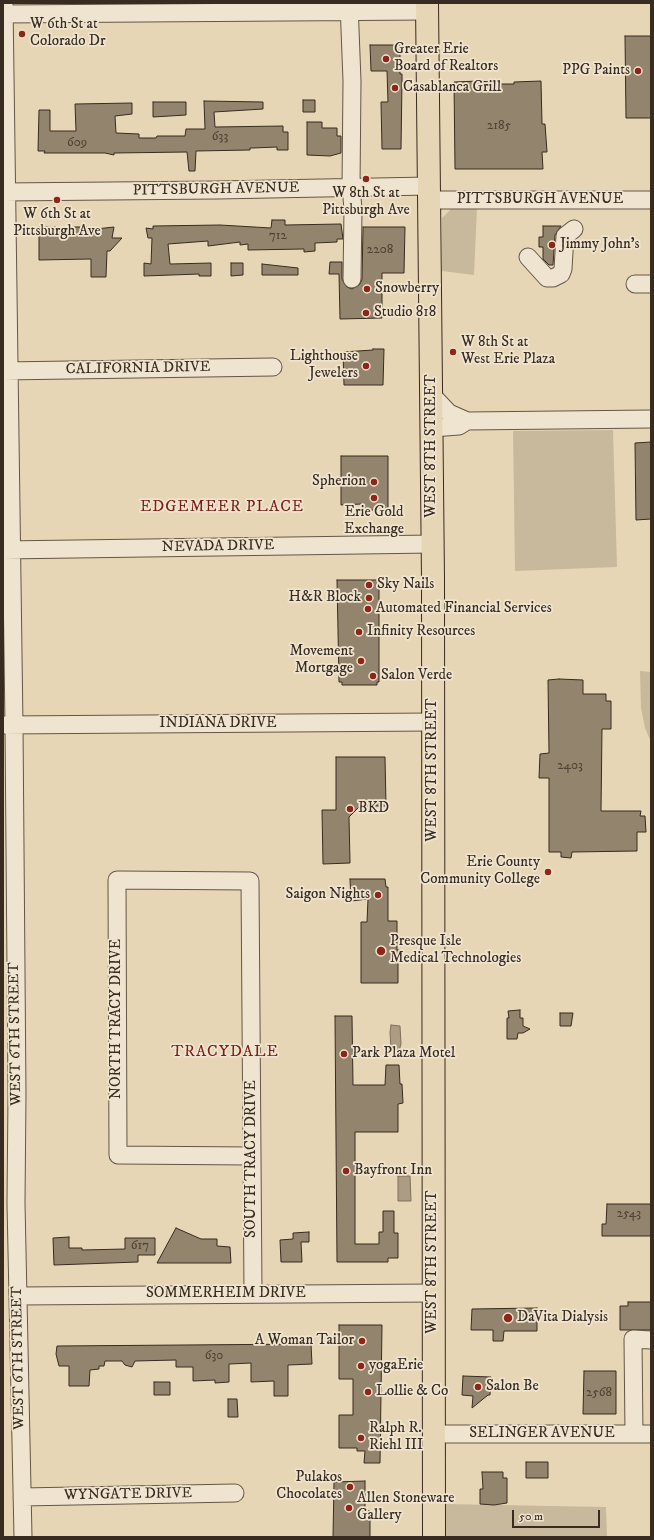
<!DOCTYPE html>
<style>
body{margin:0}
#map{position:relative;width:654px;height:1540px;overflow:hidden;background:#e7d6b6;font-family:"IM FELL DW Pica",serif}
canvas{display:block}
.frame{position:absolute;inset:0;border:4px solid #382b1f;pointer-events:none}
.scale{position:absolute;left:512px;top:1510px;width:88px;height:18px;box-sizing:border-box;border:2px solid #382b1f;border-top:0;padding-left:5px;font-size:12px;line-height:14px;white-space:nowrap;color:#382b1f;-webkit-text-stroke:3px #efe4d0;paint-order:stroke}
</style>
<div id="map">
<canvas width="654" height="1540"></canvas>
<div class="frame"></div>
<div class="scale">50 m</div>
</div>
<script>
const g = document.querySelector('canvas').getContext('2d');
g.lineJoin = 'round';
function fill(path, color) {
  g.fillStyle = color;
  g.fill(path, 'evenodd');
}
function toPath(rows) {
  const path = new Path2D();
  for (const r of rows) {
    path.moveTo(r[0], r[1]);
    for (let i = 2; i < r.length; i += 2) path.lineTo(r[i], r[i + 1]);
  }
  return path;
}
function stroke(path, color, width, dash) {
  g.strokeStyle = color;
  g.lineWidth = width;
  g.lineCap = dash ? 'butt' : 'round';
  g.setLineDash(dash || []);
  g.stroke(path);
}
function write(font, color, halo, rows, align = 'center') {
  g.font = font + ' "IM FELL DW Pica",serif';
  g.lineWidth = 3.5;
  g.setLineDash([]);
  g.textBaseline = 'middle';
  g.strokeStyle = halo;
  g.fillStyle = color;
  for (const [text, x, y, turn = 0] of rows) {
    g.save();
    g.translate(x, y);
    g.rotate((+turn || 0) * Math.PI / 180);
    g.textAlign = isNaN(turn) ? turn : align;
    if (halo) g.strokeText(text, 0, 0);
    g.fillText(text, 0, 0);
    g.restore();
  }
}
fill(toPath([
 [477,208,474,275,442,271,442,218,451,209],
 [613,430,617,567,515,571,513,431],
 [640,671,651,672,651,742,645,728,641,708],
 [446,1504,606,1507,607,1537,446,1537]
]), '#c9b99c');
const water = toPath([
 [391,1025,400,1026,401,1044,399,1051,391,1051,390,1032,391,1025],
 [398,1176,410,1176,411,1201,398,1201,398,1176]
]);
fill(water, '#ac9c83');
stroke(water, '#7e6f5b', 1);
const building = toPath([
 [625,36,651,36,651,118,626,118,625,36],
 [370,45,400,45,400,74,402,74,402,81,401,149,382,149,381,102,388,102,387,71,371,71,370,45],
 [479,81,490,82,490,84,514,84,514,82,541,81,542,124,545,124,547,152,542,152,543,169,455,169,454,82,479,81],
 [303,100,315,100,315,112,303,112,303,100],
 [204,101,263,102,263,109,214,112,215,127,283,126,283,132,288,132,288,150,277,150,277,147,253,148,250,148,250,150,196,151,195,171,189,171,187,152,114,153,114,155,105,153,44,153,45,151,38,151,39,110,50,110,50,131,76,131,75,104,132,103,132,114,115,116,116,133,139,134,139,138,156,138,157,136,185,136,186,129,205,129,204,101],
 [153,102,186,102,186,115,153,117,153,102],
 [307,122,322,122,322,128,337,128,337,136,341,136,341,153,330,156,307,155,307,122],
 [272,220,285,220,285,225,341,224,343,239,337,239,337,242,315,243,315,251,304,252,304,249,248,250,248,244,240,245,240,242,208,246,208,241,168,244,170,264,211,263,211,276,199,276,199,274,144,276,144,263,151,264,152,238,148,238,146,228,153,229,153,226,220,225,271,228,272,220],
 [543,226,561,226,555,235,553,265,549,265,543,259,543,247,539,247,539,237,543,237,543,226],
 [39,227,56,227,56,231,74,231,74,227,87,227,87,230,114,227,112,238,122,238,110,251,107,251,106,277,91,277,91,259,39,260,39,227],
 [363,227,405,227,404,273,382,273,382,318,340,319,339,274,329,274,330,262,342,262,342,279,347,287,352,289,360,284,362,279,363,227],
 [231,263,243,263,243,275,231,276,231,263],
 [262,264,298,268,298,275,262,275,262,264],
 [373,349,384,349,383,385,344,385,343,352,373,350,373,349],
 [651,442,651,519,636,520,635,443,651,442],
 [341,456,388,456,388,510,362,510,362,504,341,505,341,456],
 [337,580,379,580,379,682,377,682,377,685,342,685,342,682,339,682,337,580],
 [559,679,583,680,583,694,606,694,606,701,611,701,611,729,602,729,601,811,641,811,640,816,645,816,646,832,637,832,637,851,572,852,571,858,561,857,561,852,549,852,549,778,539,778,540,754,549,753,548,680,559,679],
 [336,757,385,757,386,806,360,806,349,817,350,863,323,864,322,810,336,810,336,757],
 [350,879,385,879,386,887,388,887,388,921,397,921,397,950,400,950,398,965,398,983,361,983,361,922,367,922,368,899,351,901,350,879],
 [520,1010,520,1018,523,1018,523,1026,530,1029,523,1033,518,1033,517,1039,507,1039,507,1018,509,1018,508,1011,520,1010],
 [560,1013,573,1013,571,1026,560,1026,560,1013],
 [335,1016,352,1016,353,1085,385,1085,386,1065,399,1065,400,1084,402,1084,403,1103,398,1104,398,1132,355,1132,355,1244,379,1244,379,1232,383,1232,383,1211,394,1211,394,1233,398,1233,398,1258,388,1258,388,1262,337,1262,335,1016],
 [607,1204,651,1204,651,1236,602,1236,602,1224,606,1224,607,1204],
 [176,1228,201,1239,217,1239,217,1246,230,1247,231,1263,157,1263,176,1228],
 [309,1232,309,1242,301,1242,302,1262,281,1262,280,1240,293,1239,293,1233,309,1232],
 [69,1237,69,1248,82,1248,82,1250,125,1249,125,1238,155,1238,155,1255,138,1255,138,1262,54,1265,53,1238,69,1237],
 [628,1302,651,1302,651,1330,620,1330,620,1306,628,1306,628,1302],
 [537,1308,537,1331,504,1331,503,1341,493,1341,493,1330,471,1330,472,1309,537,1308],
 [339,1325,382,1325,380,1463,364,1463,365,1451,357,1451,357,1448,339,1448,339,1415,353,1415,353,1379,339,1379,339,1325],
 [311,1344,312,1364,288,1365,288,1396,274,1396,274,1381,251,1382,251,1363,229,1364,229,1382,215,1383,215,1380,193,1381,193,1367,176,1367,176,1360,135,1361,132,1367,125,1365,122,1361,105,1361,104,1366,99,1366,99,1369,90,1370,89,1386,69,1386,69,1366,59,1366,56,1354,57,1346,311,1344],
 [584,1371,616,1371,616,1414,583,1414,584,1371],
 [463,1376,491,1377,490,1395,488,1395,472,1408,473,1396,462,1395,463,1376],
 [154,1382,170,1382,170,1395,154,1395,154,1382],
 [228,1399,237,1399,238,1417,228,1417,228,1399],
 [526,1462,548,1462,548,1478,526,1478,526,1462],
 [482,1472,503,1472,503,1478,507,1478,507,1503,494,1505,480,1504,480,1489,483,1489,482,1472],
 [365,1481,365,1510,370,1511,370,1537,333,1537,334,1482,365,1481]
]);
fill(building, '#93846e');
stroke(building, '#382b1f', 1);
const minor = toPath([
 [4,3,14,725,17,1094,16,1203,23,1537],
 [349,3,352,81,351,187,353,209,352,279],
 [3,14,427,11],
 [3,192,217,190,429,186],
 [429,200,651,200],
 [528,257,547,278,553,278,561,274,563,269,565,236,574,229],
 [635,284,651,284],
 [3,371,273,367],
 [432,395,449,413,467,421,651,419],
 [432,428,459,426,467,421],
 [3,550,433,544],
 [3,725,433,722],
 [252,1156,118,1155,117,880,250,881,252,1156,253,1293],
 [18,1296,434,1293],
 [434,1434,651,1434],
 [634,1434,633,1339,651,1340],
 [22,1497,235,1493]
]);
const major = toPath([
 [427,3,433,579,434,1537]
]);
stroke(minor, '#645645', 19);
stroke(major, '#382b1f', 24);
stroke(minor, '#efe4d0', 17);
stroke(major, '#e7d6b6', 22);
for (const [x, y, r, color] of [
 [22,34,4,"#8f2418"],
 [386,59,4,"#8f2418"],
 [638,71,4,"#8f2418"],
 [395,88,4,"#8f2418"],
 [366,179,4,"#8f2418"],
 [57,200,4,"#8f2418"],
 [552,245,4,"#8f2418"],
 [367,289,4,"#8f2418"],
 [366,313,4,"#8f2418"],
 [453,352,4,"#8f2418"],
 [366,366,4,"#8f2418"],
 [374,482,4,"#8f2418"],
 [374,498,4,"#8f2418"],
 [369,585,4,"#8f2418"],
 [369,598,4,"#8f2418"],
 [368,609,4,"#8f2418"],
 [359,632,4,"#8f2418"],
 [361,661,4,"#8f2418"],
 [373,676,4,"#8f2418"],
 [350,809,4,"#8f2418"],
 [548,872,4,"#8f2418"],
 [378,895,4,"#8f2418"],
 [381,951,5,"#8f2418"],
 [344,1054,4,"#8f2418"],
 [346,1171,4,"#8f2418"],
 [508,1318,5,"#8f2418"],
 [362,1341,4,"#8f2418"],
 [361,1366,4,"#8f2418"],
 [478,1387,4,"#8f2418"],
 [368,1392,4,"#8f2418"],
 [361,1438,4,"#8f2418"],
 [350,1487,4,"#8f2418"],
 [349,1508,4,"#8f2418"]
]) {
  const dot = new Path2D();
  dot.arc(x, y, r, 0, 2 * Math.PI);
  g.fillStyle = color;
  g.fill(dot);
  stroke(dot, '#efe4d0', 1.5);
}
write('13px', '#4f4133', null, [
 ["2185",499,126],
 ["633",220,137],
 ["609",77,143],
 ["712",278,236],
 ["2208",380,250],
 ["2403",570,766],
 ["2543",629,1214],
 ["617",140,1246],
 ["630",214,1356],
 ["2568",599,1393]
]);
write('15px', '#382b1f', '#efe4d0', [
 ["W 6th St at",30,25],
 ["Colorado Dr",30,42],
 ["Greater Erie",394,50],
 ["Board of Realtors",394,67],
 ["PPG Paints",630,71,"right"],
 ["Casablanca Grill",403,88],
 ["W 8th St at",366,194,"center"],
 ["Pittsburgh Ave",366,211,"center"],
 ["W 6th St at",57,215,"center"],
 ["Pittsburgh Ave",57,232,"center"],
 ["Jimmy John's",560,245],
 ["Snowberry",375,289],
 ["Studio 818",374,313],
 ["W 8th St at",461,343],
 ["West Erie Plaza",461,360],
 ["Lighthouse",358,357,"right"],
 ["Jewelers",358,374,"right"],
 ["Spherion",366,482,"right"],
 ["Erie Gold",374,513,"center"],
 ["Exchange",374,530,"center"],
 ["Sky Nails",377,585],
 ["H&R Block",361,598,"right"],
 ["Automated Financial Services",376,609],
 ["Infinity Resources",367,632],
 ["Movement",353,652,"right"],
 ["Mortgage",353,669,"right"],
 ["Salon Verde",381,676],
 ["BKD",358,809],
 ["Erie County",540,863,"right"],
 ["Community College",540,880,"right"],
 ["Saigon Nights",370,895,"right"],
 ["Presque Isle",390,942],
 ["Medical Technologies",390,959],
 ["Park Plaza Motel",352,1054],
 ["Bayfront Inn",354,1171],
 ["DaVita Dialysis",517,1318],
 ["A Woman Tailor",354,1341,"right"],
 ["yogaErie",369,1366],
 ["Salon Be",486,1387],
 ["Lollie & Co",376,1392],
 ["Ralph R.",369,1429],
 ["Riehl III",369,1446],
 ["Pulakos",342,1478,"right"],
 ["Chocolates",342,1495,"right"],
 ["Allen Stoneware",357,1499],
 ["Gallery",357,1516]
], 'left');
write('15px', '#382b1f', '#efe4d0', [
 ["PITTSBURGH AVENUE",216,190,-1],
 ["PITTSBURGH AVENUE",540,200],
 ["CALIFORNIA DRIVE",138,369,-1],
 ["WEST 8TH STREET",432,446,-90],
 ["NEVADA DRIVE",218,547,-1],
 ["INDIANA DRIVE",218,724],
 ["WEST 8TH STREET",433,770,-90],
 ["NORTH TRACY DRIVE",117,1019,-90],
 ["WEST 6TH STREET",16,1034,-91],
 ["SOUTH TRACY DRIVE",252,1159,-90],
 ["WEST 8TH STREET",433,1262,-90],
 ["SOMMERHEIM DRIVE",226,1294],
 ["WEST 6TH STREET",19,1358,-91],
 ["SELINGER AVENUE",542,1434],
 ["WYNGATE DRIVE",128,1495,-1]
]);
g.letterSpacing = '1px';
write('16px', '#7a1f14', '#efe4d0', [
 ["EDGEMEER PLACE",222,508],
 ["TRACYDALE",225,1053]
]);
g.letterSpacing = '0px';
</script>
